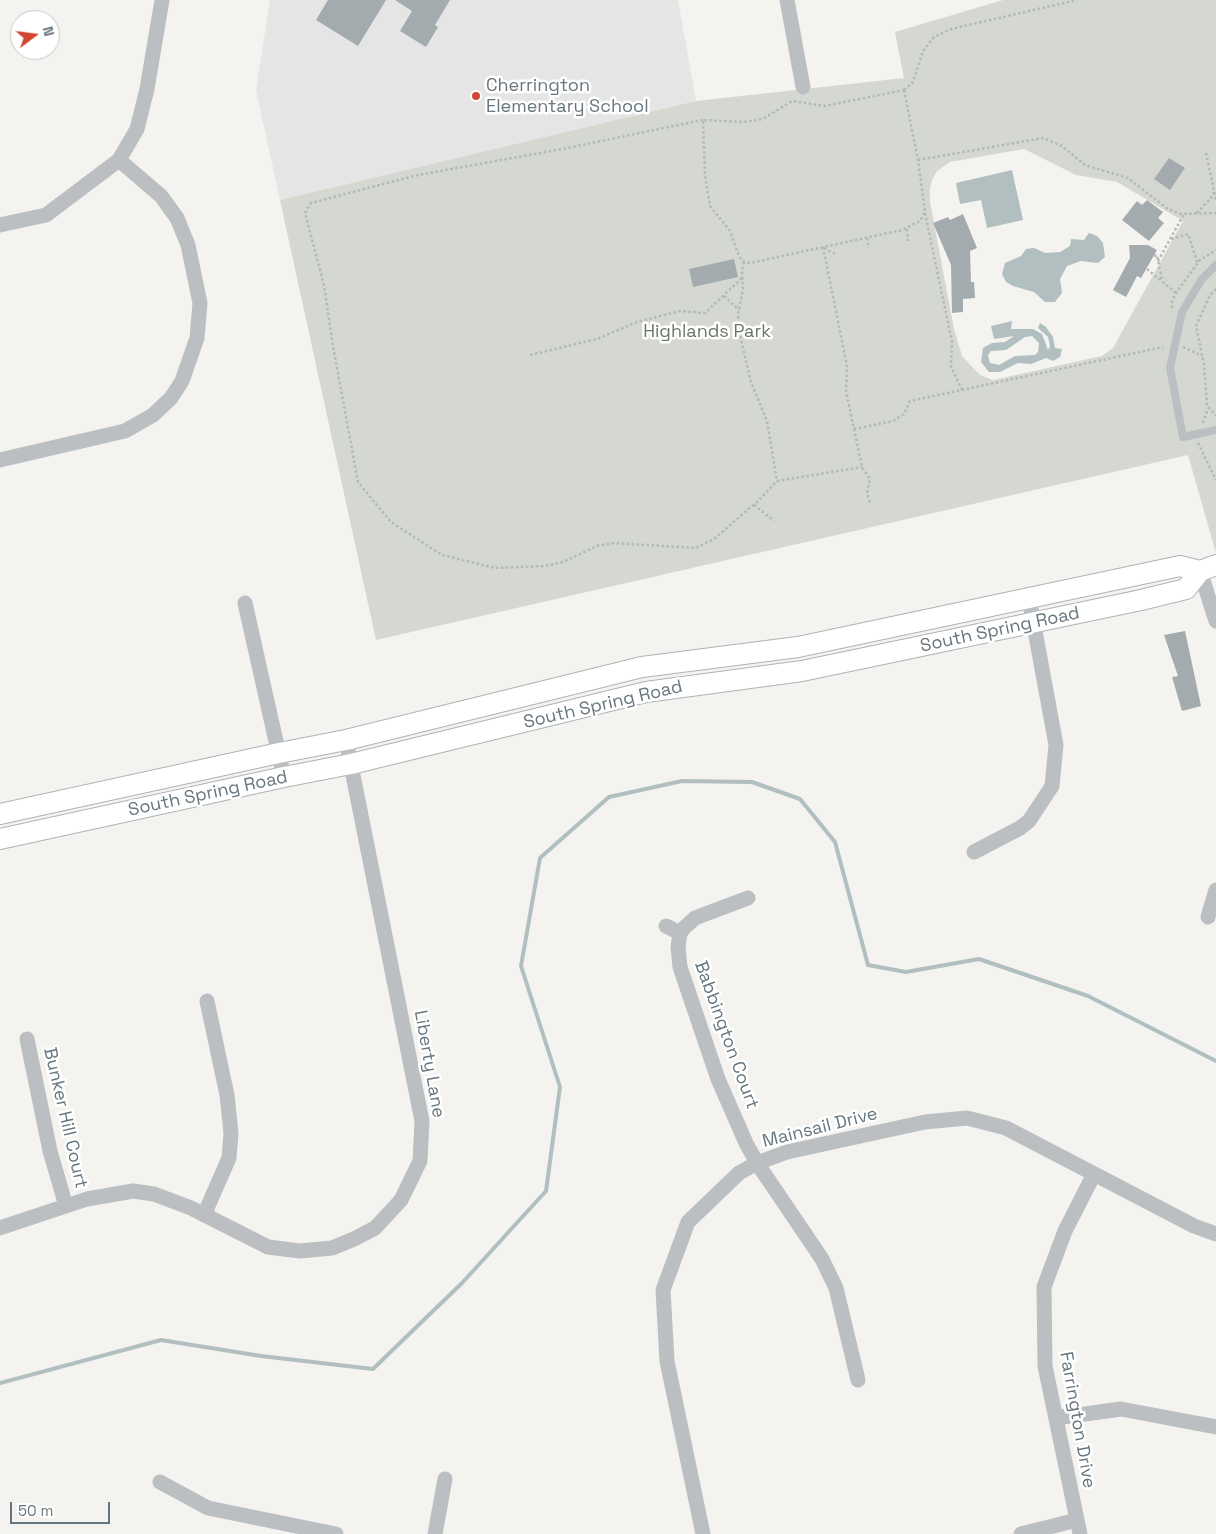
<!DOCTYPE html>
<style>
body{margin:0}
#map{position:relative;width:1216px;height:1534px;overflow:hidden;background:#f4f3f0;font-family:"Space Grotesk",sans-serif}
canvas{display:block}
.north{position:absolute;left:10px;top:10px;width:50px;height:50px;box-sizing:border-box;background:#fff;border:1px solid #c2c8cb;border-radius:50%;rotate:75deg;font-size:14px;font-weight:700;line-height:20px;text-align:center;color:#66767e}
.north::after{content:'';display:block;margin:auto;width:18px;height:22px;background:#d14533;clip-path:polygon(50% 0,100% 100%,50% 72%,0 100%)}
.scale{position:absolute;left:10px;top:1502px;width:100px;height:22px;box-sizing:border-box;border:2px solid #66767e;border-top:0;padding-left:6px;font-size:15px;line-height:18px;white-space:nowrap;color:#66767e;-webkit-text-stroke:4px #fff;paint-order:stroke}
</style>
<div id="map">
<canvas width="1216" height="1534"></canvas>
<div class="north">N</div>
<div class="scale">50 m</div>
</div>
<script>
const g = document.querySelector('canvas').getContext('2d');
g.lineJoin = 'round';
function fill(path, color) {
  g.fillStyle = color;
  g.fill(path, 'evenodd');
}
function toPath(rows) {
  const path = new Path2D();
  for (const r of rows) {
    path.moveTo(r[0], r[1]);
    for (let i = 2; i < r.length; i += 2) path.lineTo(r[i], r[i + 1]);
  }
  return path;
}
function stroke(path, color, width, dash) {
  g.strokeStyle = color;
  g.lineWidth = width;
  g.lineCap = dash ? 'butt' : 'round';
  g.setLineDash(dash || []);
  g.stroke(path);
}
function write(font, color, halo, rows, align = 'center') {
  g.font = font + ' "Space Grotesk",sans-serif';
  g.lineWidth = 5;
  g.setLineDash([]);
  g.textBaseline = 'middle';
  g.strokeStyle = halo;
  g.fillStyle = color;
  for (const [text, x, y, turn = 0] of rows) {
    g.save();
    g.translate(x, y);
    g.rotate((+turn || 0) * Math.PI / 180);
    g.textAlign = isNaN(turn) ? turn : align;
    if (halo) g.strokeText(text, 0, 0);
    g.fillText(text, 0, 0);
    g.restore();
  }
}
fill(toPath([
 [270,0,678,0,696,101,280,200,256,90]
]), '#e4e5e4');
fill(toPath([
 [1003,0,1216,0,1216,553,1188,455,376,640,280,200,696,101,904,78,895,32],
 [1024,149,1076,175,1117,182,1183,221,1113,348,1102,356,993,380,980,375,962,356,954,329,930,202,930,189,932,180,937,171,950,162]
]), '#d4d8d0');
fill(toPath([
 [1012,170,1023,220,987,228,981,200,960,204,956,183],
 [1089,233,1097,236,1103,243,1105,257,1098,263,1081,261,1067,266,1060,279,1062,293,1055,302,1045,302,1034,292,1013,286,1006,282,1002,274,1005,263,1021,256,1026,249,1034,248,1045,253,1060,252,1070,246,1071,239,1084,240],
 [1012,321,1011,329,1033,329,1042,334,1048,350,1050,346,1048,337,1038,328,1040,323,1046,327,1053,337,1055,348,1062,349,1060,357,1053,361,1046,358,1031,364,1018,363,1000,372,989,372,981,362,983,348,992,343,1005,342,1014,336,994,339,991,326],
 [1032,336,1039,343,1038,352,1035,355,1015,356,999,365,990,363,988,355,991,351,1006,350,1025,337]
]), '#b1bfc1');
stroke(toPath([
 [0,1383,161,1340,261,1356,373,1369,462,1283,546,1191,560,1087,521,966,540,858,609,797,682,781,752,782,800,799,835,842,868,965,906,972,979,959,1088,996,1216,1061]
]), '#b1bfc1', 4);
fill(toPath([
 [328,0,386,0,358,46,316,20],
 [395,0,450,0,435,25,438,27,426,47,400,31,412,11],
 [1169,158,1185,168,1170,190,1154,179],
 [1147,200,1163,212,1158,218,1164,223,1149,241,1122,220,1137,201,1142,205],
 [963,214,977,248,970,251,971,282,974,282,975,298,963,299,963,312,952,313,951,265,933,223,948,217,950,220],
 [1129,245,1148,245,1157,250,1141,278,1137,276,1126,297,1113,290,1130,258],
 [734,259,738,277,693,287,689,269],
 [1185,631,1201,706,1182,711,1172,677,1178,676,1164,635]
]), '#a3abaf');
const secondary = toPath([
 [0,814,279,753,346,740,642,667,798,647,1180,566,1200,571],
 [0,839,284,777,351,764,646,692,802,671,1141,600,1186,589,1200,571,1216,565]
]);
stroke(secondary, '#aeb3b6', 22);
stroke(toPath([
 [904,90,918,160,925,212,920,221,902,230,750,263,744,262,739,256,730,231,710,206,705,175,703,120,743,122,763,119,792,101,825,106,904,90],
 [904,90,913,82,923,51,934,37,951,29,1077,0],
 [703,120,562,149,418,175,311,203,305,213,324,285,333,346,358,482,391,522,442,555,495,568,545,566,563,562,597,546,613,543,696,548,714,539,758,501,777,481],
 [1206,153,1216,200],
 [918,160,1043,138,1062,146,1085,165,1128,178,1168,209,1181,214,1216,213],
 [925,213,952,342,951,367,962,390],
 [1197,213,1211,198,1214,192],
 [907,229,908,241],
 [867,238,869,248],
 [1171,239,1188,234,1198,264],
 [823,247,847,366,846,391,862,467,870,479,867,493,870,503],
 [824,248,837,255],
 [1154,256,1157,255,1162,280],
 [1158,261,1184,214],
 [744,262,742,271,743,289,738,315,739,331,751,382,767,421,777,481,862,467],
 [1147,269,1176,293],
 [1216,289,1210,295,1196,326,1204,364,1207,405,1216,416],
 [724,296,739,310],
 [1172,308,1172,301,1176,293,1200,260,1216,250],
 [1183,347,1202,356],
 [530,355,597,339,637,322,680,311,705,313,742,278],
 [1203,423,1208,408],
 [854,429,893,421,904,414,910,401,1163,347],
 [1198,443,1216,480],
 [754,505,774,521]
]), '#b5b8ba', 2.5, [2.5, 2.5]);
stroke(toPath([
 [1216,265,1202,279,1182,312,1170,368,1183,437,1216,430]
]), '#bbbfc2', 8);
stroke(toPath([
 [787,0,803,87],
 [0,225,46,215,119,160,137,129,147,89,162,0],
 [0,460,125,431,153,415,171,398,182,381,197,338,200,303,188,245,177,218,161,196,119,160],
 [1200,571,1216,621],
 [245,603,284,777],
 [974,852,1020,828,1029,821,1052,786,1056,745,1029,598],
 [748,898,695,918,684,928,680,933,678,947,680,967,718,1079,746,1143,757,1163,822,1259,836,1288,858,1380],
 [1208,917,1216,890],
 [666,926,680,933],
 [27,1039,50,1151,66,1206],
 [204,1215,229,1158,231,1133,227,1095,207,1001],
 [0,1228,87,1199,133,1191,154,1194,191,1208,268,1247,300,1251,332,1248,354,1239,375,1228,401,1200,420,1161,422,1121,346,740],
 [1056,1418,1121,1409,1216,1427],
 [160,1482,208,1508,336,1534],
 [435,1534,445,1479],
 [703,1534,667,1361,663,1290,688,1222,739,1173,757,1163,787,1152,925,1122,967,1118,1006,1128,1194,1226,1216,1234],
 [1021,1534,1077,1520],
 [1080,1534,1045,1366,1044,1287,1065,1231,1094,1174]
]), '#bbbfc2', 15);
stroke(secondary, '#fff', 20);
for (const [x, y, r, color] of [
 [476,96,5,"#d14533"]
]) {
  const dot = new Path2D();
  dot.arc(x, y, r, 0, 2 * Math.PI);
  g.fillStyle = color;
  g.fill(dot);
  stroke(dot, '#fff', 2);
}
write('18px', '#66767e', '#fff', [
 ["Cherrington",486,86],
 ["Elementary School",486,107]
], 'left');
write('18px', '#6a7664', '#fff', [
 ["Highlands Park",707,332]
]);
write('18px', '#66767e', '#fff', [
 ["South Spring Road",1000,630,-12],
 ["South Spring Road",603,705,-13],
 ["South Spring Road",208,794,-12],
 ["Babbington Court",726,1035,70],
 ["Liberty Lane",429,1064,80],
 ["Bunker Hill Court",65,1118,77],
 ["Mainsail Drive",820,1128,-14],
 ["Farrington Drive",1077,1420,80]
]);
</script>
